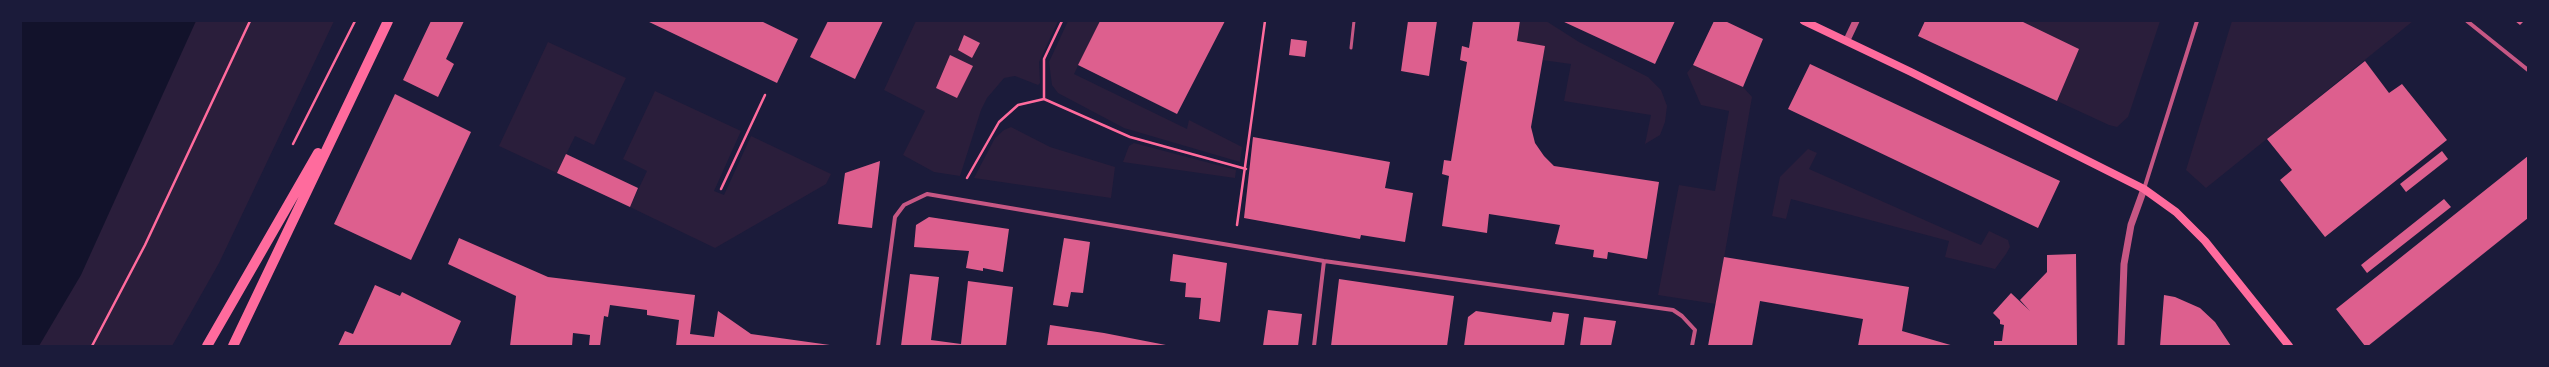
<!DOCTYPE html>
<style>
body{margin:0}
#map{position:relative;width:2549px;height:367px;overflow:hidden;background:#1b1b3a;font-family:Signika,sans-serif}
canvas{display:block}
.frame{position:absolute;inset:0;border:22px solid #1b1b3a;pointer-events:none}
</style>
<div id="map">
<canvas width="2549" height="367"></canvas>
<div class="frame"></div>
</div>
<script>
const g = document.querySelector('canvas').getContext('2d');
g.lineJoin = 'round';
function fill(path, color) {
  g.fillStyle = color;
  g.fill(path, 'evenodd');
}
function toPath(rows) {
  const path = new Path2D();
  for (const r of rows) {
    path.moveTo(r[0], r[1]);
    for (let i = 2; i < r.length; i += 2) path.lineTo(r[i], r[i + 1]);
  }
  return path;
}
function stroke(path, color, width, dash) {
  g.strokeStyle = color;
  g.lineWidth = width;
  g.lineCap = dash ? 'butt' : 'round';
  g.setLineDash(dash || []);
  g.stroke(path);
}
fill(toPath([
 [21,21,334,21,219,263,172,346,21,346],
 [916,21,1058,21,1039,62,1040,83,1038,85,1015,76,1004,78,987,98,981,110,960,176,934,172,903,155,925,111,884,90],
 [1068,21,1100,21,1074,74,1187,129,1189,120,1242,147,1240,162,1124,128,1058,93,1052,85,1049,62],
 [1520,21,1546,21,1579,42,1648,77,1661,90,1667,106,1665,122,1660,135,1645,144,1651,115,1564,101,1571,64,1542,60,1545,46,1517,41],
 [2021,21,2160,21,2128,117,2117,127,2109,125,2057,101,2079,49],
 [2232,21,2413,21,2206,188,2186,170],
 [548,42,626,78,594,145,575,136,557,173,499,146],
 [1693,65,1743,87,1752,97,1716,304,1658,295,1679,185,1715,191,1729,111,1701,105,1687,73],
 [655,91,741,131,714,191,724,195,751,136,831,174,826,184,715,248,630,207,647,171,623,159],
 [1011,127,1050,147,1115,167,1111,198,974,178,995,138,1004,130],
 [1134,143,1236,170,1235,178,1123,162,1129,146],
 [1808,149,1817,153,1809,169,1981,245,1989,231,2008,240,2010,247,2006,254,1995,269,1945,257,1949,241,1791,199,1786,219,1772,216,1780,177]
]), '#2a1e3b');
fill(toPath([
 [21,21,196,21,81,275,39,346,21,346]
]), '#12122b');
fill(toPath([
 [431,21,464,21,446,59,454,64,438,97,403,80],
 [647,21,761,21,798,39,777,83],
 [828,21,883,21,855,79,810,57],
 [1100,21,1225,21,1177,114,1078,65],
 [1408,21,1437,21,1429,76,1401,71],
 [1473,21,1520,21,1517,41,1545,46,1531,127,1535,143,1544,156,1554,166,1659,182,1647,259,1608,252,1607,259,1593,257,1594,250,1555,244,1560,225,1489,214,1487,233,1442,226,1449,176,1442,174,1444,160,1451,161,1467,62,1460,60,1462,46,1469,48],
 [1562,21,1675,21,1655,64],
 [1714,21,1725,21,1763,39,1743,87,1693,65],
 [1925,21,2021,21,2079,49,2057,101,1918,36],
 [2515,21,2524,21,2520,25],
 [964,35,980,43,972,58,958,50],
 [1291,39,1307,41,1305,57,1289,55],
 [950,55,973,66,957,98,936,88],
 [2365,61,2389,93,2402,84,2447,140,2325,237,2280,180,2292,170,2267,139],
 [1810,64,2060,181,2038,228,1788,109],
 [395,94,471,132,411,260,334,224],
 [1253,137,1390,162,1385,188,1413,193,1405,242,1361,235,1360,239,1244,218],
 [2442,151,2448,159,2406,192,2400,184],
 [566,154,638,188,630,207,557,173],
 [2528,156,2528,218,2368,346,2365,346,2336,309],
 [880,161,872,228,838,224,845,173],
 [2444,199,2451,207,2367,273,2361,265],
 [929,217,1009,229,1003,272,983,268,983,271,966,268,969,251,914,247,916,225],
 [459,238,548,277,695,295,690,334,714,337,718,311,751,334,837,346,676,346,679,320,647,315,647,310,610,305,608,317,604,316,600,346,589,346,590,335,573,333,572,346,510,346,516,296,448,264],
 [1064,238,1090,242,1083,293,1071,292,1068,307,1053,305],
 [1173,254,1227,263,1220,322,1199,319,1201,298,1185,297,1186,283,1170,281],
 [2076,254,2077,346,1994,346,1994,341,2002,341,2004,325,2000,324,2000,320,1993,313,2011,293,2030,311,2020,300,2047,272,2047,255],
 [1724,257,1909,287,1902,331,1954,346,1858,346,1863,319,1760,301,1752,346,1708,346],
 [910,274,939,277,931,340,961,344,968,281,1013,287,1006,346,901,346],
 [1339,279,1454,296,1447,346,1331,346],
 [375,285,400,296,402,292,461,321,450,346,338,346,345,331,353,334],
 [2164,295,2175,297,2200,308,2215,322,2231,346,2160,346],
 [1268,310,1302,314,1298,346,1263,346],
 [1476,311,1551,322,1553,312,1569,314,1564,346,1464,346,1468,317],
 [1584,317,1616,321,1611,346,1580,346],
 [1050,325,1104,333,1171,346,1047,346]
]), '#dd5f8e');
stroke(toPath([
 [1062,21,1044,59,1044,99,1130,137,1246,169],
 [293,144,355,21],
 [967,178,999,122,1018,105,1044,99],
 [721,189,765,95],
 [1237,225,1265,21],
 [92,346,145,245,250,21]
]), '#ff6b9d', 2.5);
stroke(toPath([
 [1351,48,1354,21]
]), '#c65784', 3);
stroke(toPath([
 [2467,21,2528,70],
 [2144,189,2197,21],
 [878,346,895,217,904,205,927,194,1324,261,1673,310,1682,316,1695,330,1692,346],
 [1314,346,1324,261]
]), '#c65784', 4);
stroke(toPath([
 [1847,40,1856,21],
 [2121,346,2124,264,2131,225,2144,189]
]), '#c65784', 7);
stroke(toPath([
 [1804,21,1911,72,2144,189,2176,212,2205,241,2289,346]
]), '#ff6b9d', 8);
stroke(toPath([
 [207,346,318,153],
 [233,346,388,21]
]), '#ff6b9d', 10);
</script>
